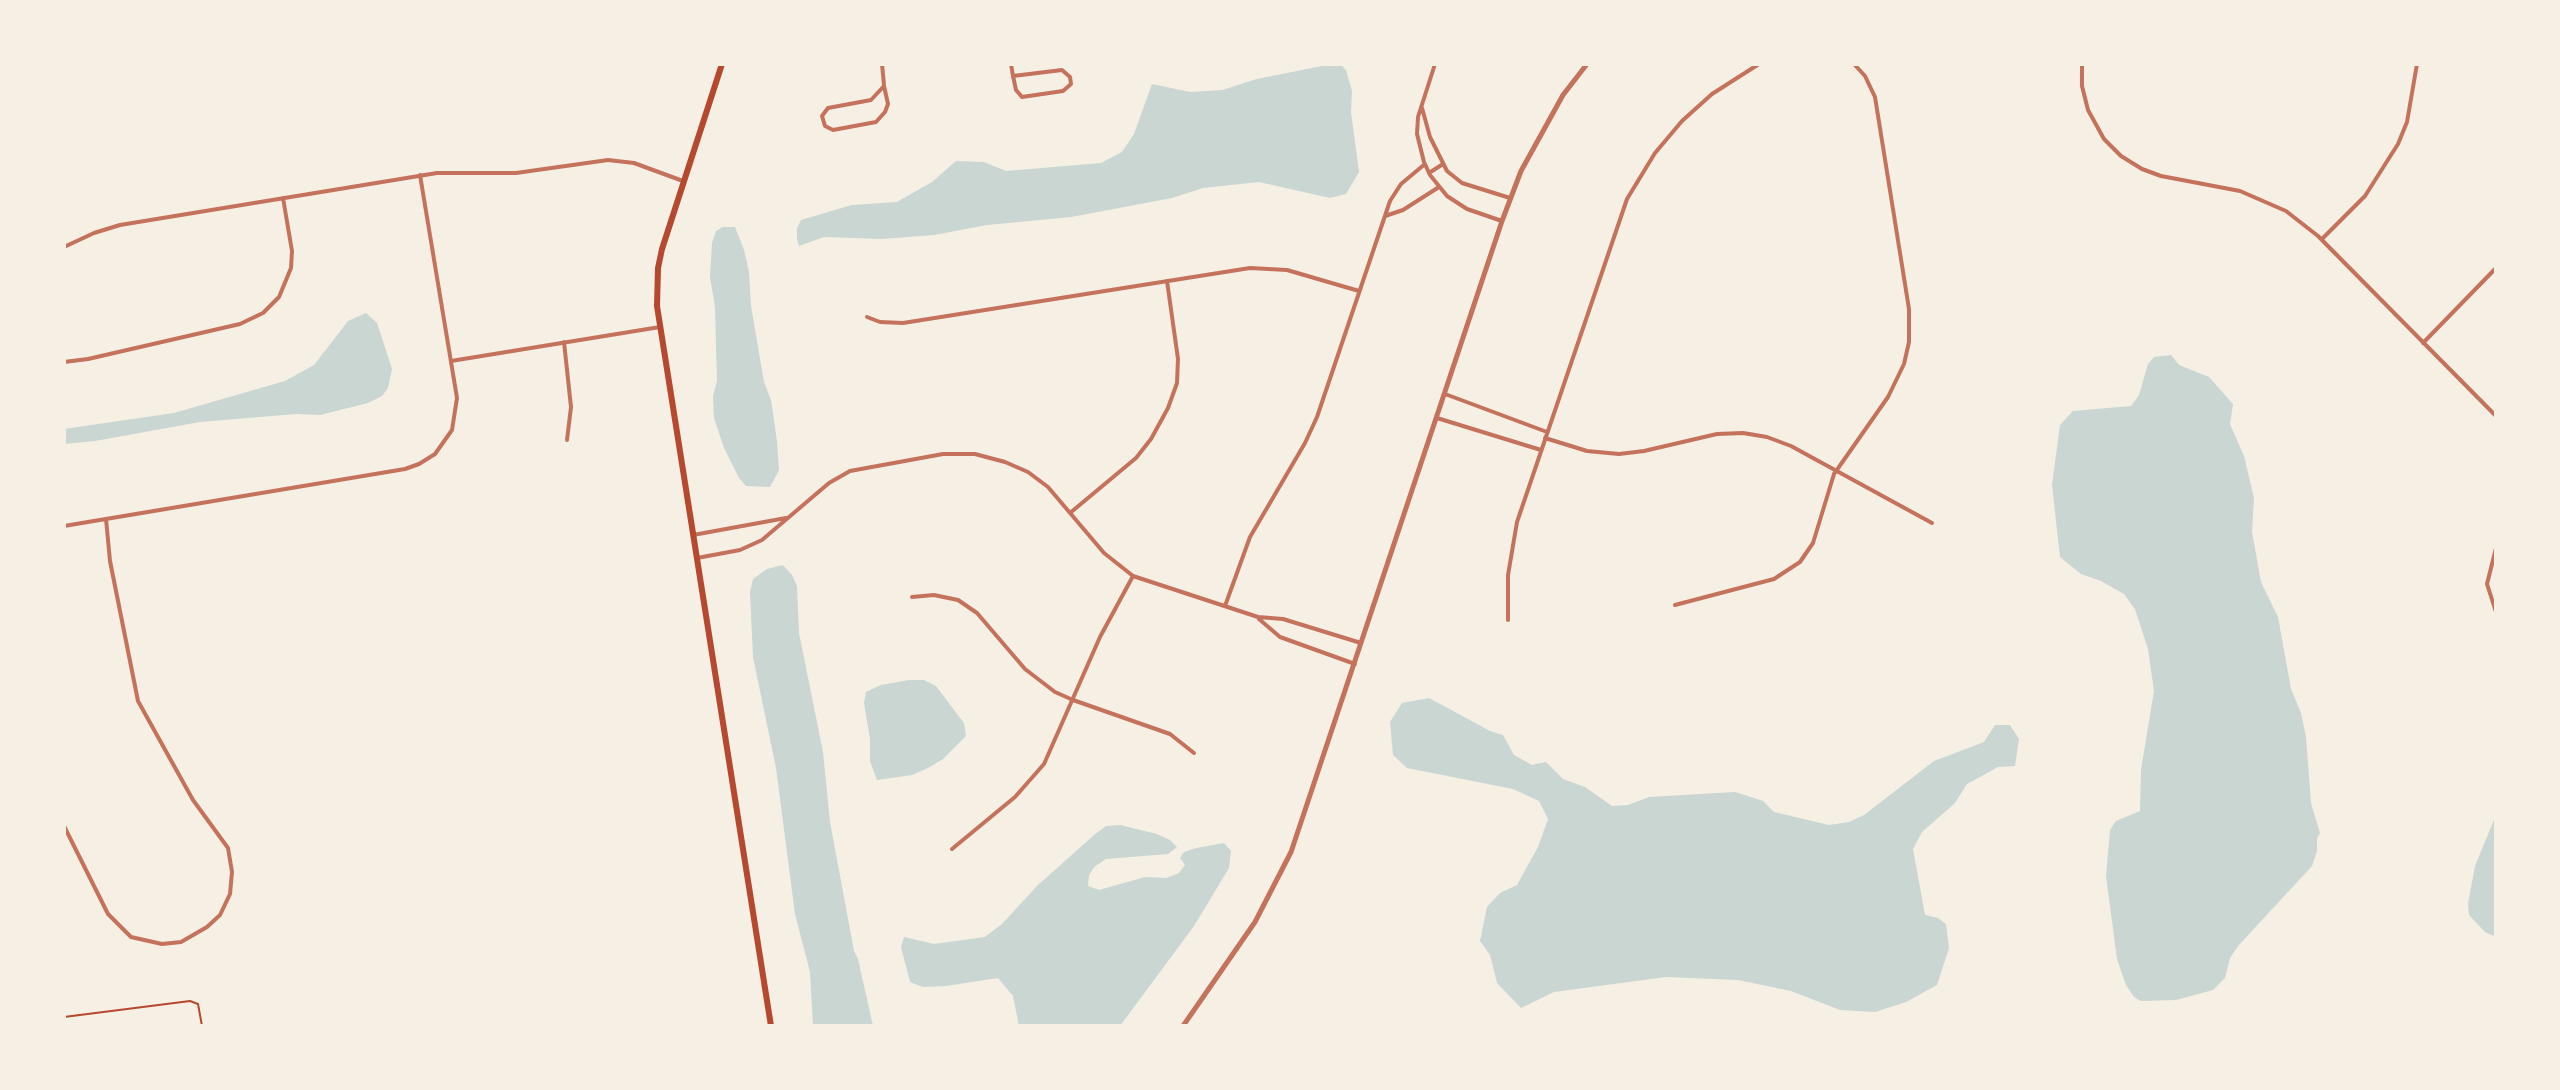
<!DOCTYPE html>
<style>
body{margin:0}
#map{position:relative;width:2560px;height:1090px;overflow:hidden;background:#f6efe4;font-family:Manrope,sans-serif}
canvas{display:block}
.frame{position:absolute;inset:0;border:66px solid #f6efe4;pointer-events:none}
</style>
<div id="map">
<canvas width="2560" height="1090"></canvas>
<div class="frame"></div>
</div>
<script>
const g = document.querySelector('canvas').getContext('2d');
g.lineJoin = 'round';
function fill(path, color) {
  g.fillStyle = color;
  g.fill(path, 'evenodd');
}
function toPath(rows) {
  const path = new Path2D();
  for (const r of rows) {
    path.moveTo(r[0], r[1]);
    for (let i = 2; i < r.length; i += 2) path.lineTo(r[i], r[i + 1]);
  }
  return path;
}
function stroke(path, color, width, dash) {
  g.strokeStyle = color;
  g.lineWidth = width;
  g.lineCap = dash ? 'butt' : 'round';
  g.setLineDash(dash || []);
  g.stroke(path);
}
fill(toPath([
 [1332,64,1340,64,1346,70,1352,91,1351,112,1359,172,1346,194,1330,198,1259,182,1203,188,1172,198,1071,217,987,225,934,235,882,239,824,237,799,246,797,239,797,228,801,220,852,205,897,202,932,182,956,161,984,162,1006,171,1101,163,1122,152,1134,134,1152,84,1190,92,1222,90,1257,79],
 [723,227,735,227,744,250,749,272,751,306,764,382,771,400,777,441,779,470,770,487,746,486,739,478,724,448,714,418,713,396,717,381,715,307,710,277,712,243,716,231],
 [366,313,377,323,392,369,388,388,382,396,368,403,320,415,296,414,200,422,95,441,64,444,64,429,174,413,285,381,314,365,348,321],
 [2171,355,2179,365,2209,377,2233,404,2230,424,2244,456,2254,498,2252,532,2261,582,2278,617,2291,689,2301,713,2306,737,2311,803,2320,833,2317,838,2317,851,2312,866,2238,946,2230,958,2225,978,2213,990,2176,1000,2141,1001,2134,997,2126,985,2117,959,2106,876,2110,830,2116,821,2140,811,2141,770,2154,691,2148,649,2135,609,2124,594,2101,581,2081,574,2060,557,2052,485,2060,425,2073,411,2131,406,2139,395,2148,364,2154,357],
 [783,565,792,575,797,586,799,633,823,752,830,822,854,951,858,959,873,1026,813,1026,810,972,795,914,776,768,753,657,750,592,753,579,767,569],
 [909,680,924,680,936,686,964,723,966,736,943,759,928,768,912,775,877,780,870,761,870,739,864,703,866,692,881,685],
 [1429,698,1490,731,1503,735,1514,755,1532,765,1546,762,1563,779,1585,787,1612,806,1628,805,1649,797,1735,792,1763,801,1774,812,1829,825,1849,822,1864,815,1934,761,1984,742,1995,725,2010,725,2019,739,2015,766,1998,767,1967,784,1955,803,1922,832,1913,849,1925,915,1938,918,1946,924,1949,948,1937,985,1906,1002,1875,1012,1840,1010,1791,991,1738,980,1666,977,1554,992,1521,1008,1497,983,1490,955,1480,941,1487,907,1500,893,1517,885,1538,847,1548,819,1539,801,1513,789,1407,768,1393,755,1390,722,1402,703],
 [2496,815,2496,936,2494,936,2485,932,2469,915,2468,904,2475,866],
 [1120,825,1157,834,1170,840,1177,847,1168,854,1106,859,1094,867,1089,875,1088,886,1099,890,1145,877,1166,878,1179,873,1185,865,1180,858,1184,852,1196,848,1224,843,1231,851,1229,868,1194,926,1120,1026,1019,1026,1013,996,998,978,946,986,923,987,910,982,901,947,904,937,934,944,985,937,1002,924,1037,886,1094,835,1106,826]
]), '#c9d6d2');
stroke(toPath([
 [64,1017,190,1001,198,1004,202,1026]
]), '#b5482f', 2);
stroke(toPath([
 [882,64,884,85],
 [1011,64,1013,76,1016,90,1022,97,1063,91,1071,84,1070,77,1062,70,1013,76],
 [1435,64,1418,117,1417,134,1424,162,1430,175,1447,196,1467,209,1502,221],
 [2082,64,2082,86,2088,110,2104,139,2121,156,2142,169,2161,176,2240,191,2286,211,2318,236,2496,416],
 [884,86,888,104,885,112,876,122,833,130,825,126,822,116,828,108,871,100,884,86],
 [1422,108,1430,137,1447,171,1462,183,1510,198],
 [1429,173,1443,164],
 [1385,216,1403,210,1439,187],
 [2322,239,2365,196,2398,144,2407,122,2417,64],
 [64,247,94,233,120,225,437,173,516,173,608,160,634,163,683,181],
 [867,317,880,322,903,323,1250,268,1287,270,1359,291],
 [564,342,571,407,567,440],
 [2423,343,2496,268],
 [451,361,660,327],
 [64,362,88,359,240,324,263,313,279,297,291,268,292,251,283,198],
 [1445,394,1547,432],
 [1437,418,1541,450],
 [1545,438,1587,451,1619,454,1644,451,1717,434,1743,433,1767,437,1791,446,1932,523],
 [1070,513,1136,458,1151,439,1168,408,1177,383,1178,359,1167,281],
 [64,526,405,469,419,464,435,454,452,430,457,398,420,175],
 [693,535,786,518],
 [2496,548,2487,584,2496,612],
 [697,558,740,550,762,540,829,483,850,471,943,454,975,454,1005,462,1028,472,1048,487,1104,553,1133,576,1258,617,1283,619,1361,643],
 [912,597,934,595,958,600,977,613,1025,669,1055,692,1073,700,1170,734,1194,753],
 [1675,605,1774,579,1800,562,1813,543,1834,474,1888,397,1904,364,1909,342,1909,309,1875,97,1865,76,1854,64],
 [1225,606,1250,537,1305,443,1317,417,1390,201,1401,184,1425,164],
 [1259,619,1280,637,1355,664],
 [1508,620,1508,575,1517,522,1627,199,1655,153,1682,121,1712,94,1759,64],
 [64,826,108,914,131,937,162,944,181,942,207,927,220,915,230,894,232,872,228,848,193,800,138,701,110,561,106,519],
 [952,849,1015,797,1044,764,1100,637,1133,576]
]), '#c5725c', 4);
stroke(toPath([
 [1183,1026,1255,922,1291,852,1502,221,1521,171,1563,95,1587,64]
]), '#c5725c', 5);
stroke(toPath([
 [722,64,662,249,658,268,657,306,771,1026]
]), '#b5482f', 6);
</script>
